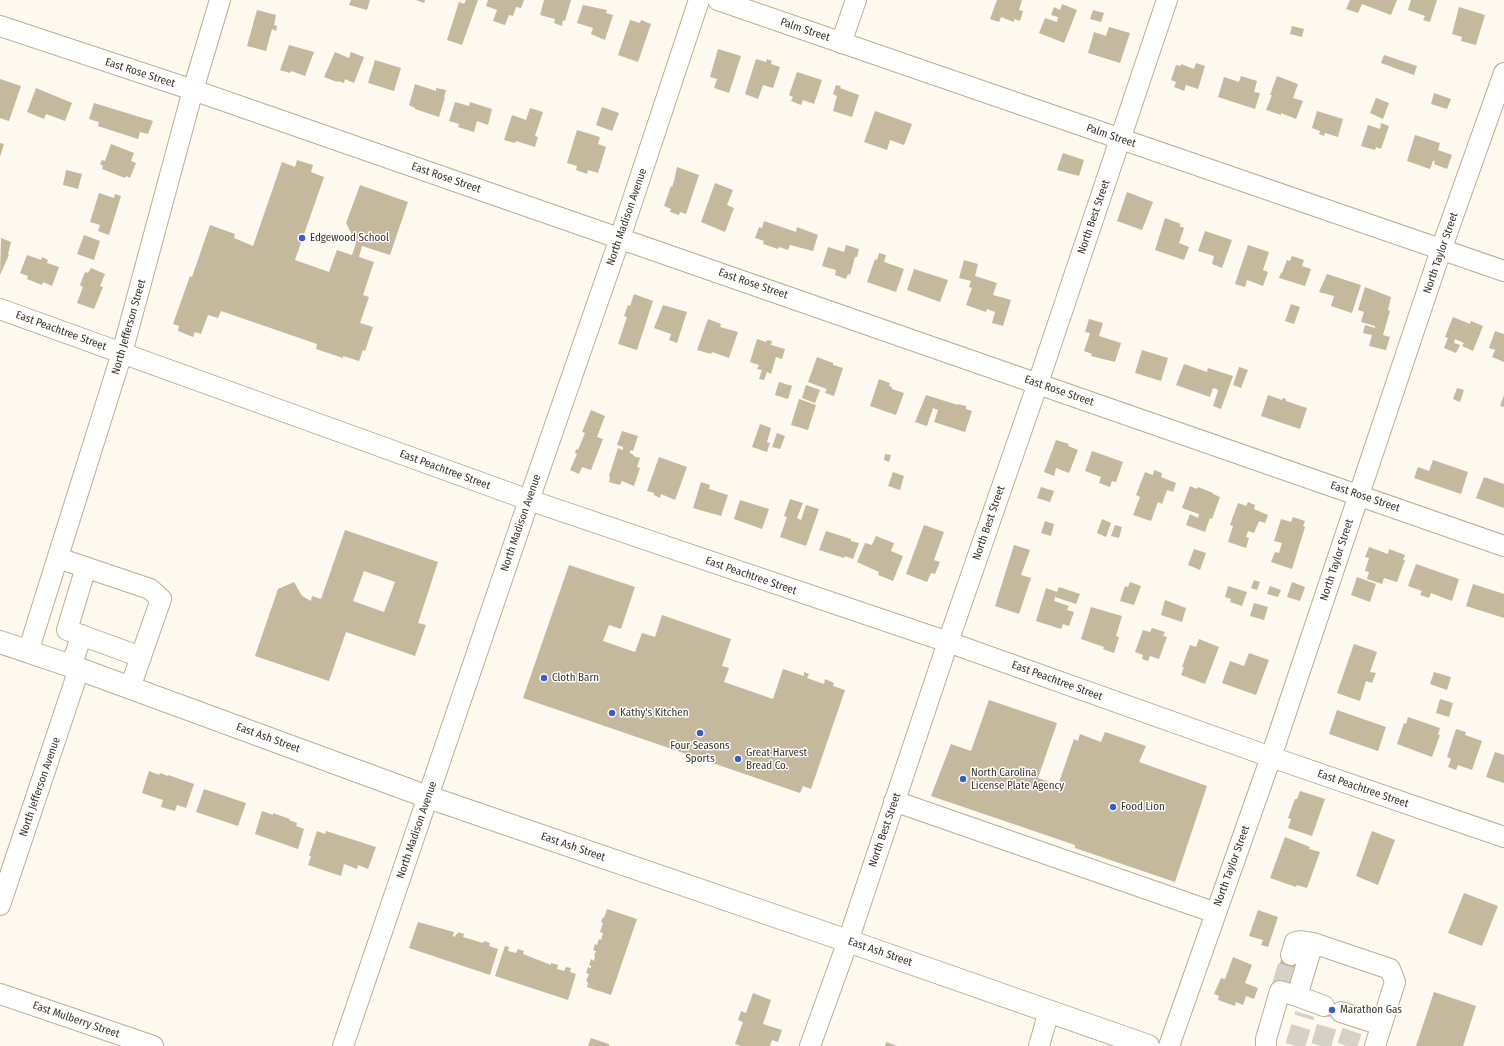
<!DOCTYPE html>
<style>
body{margin:0}
canvas{display:block;background:#fef9ee}
</style>
<canvas width="1504" height="1046"></canvas>
<script>
const g = document.querySelector('canvas').getContext('2d');
g.lineJoin = 'round';
function fill(path, color) {
  g.fillStyle = color;
  g.fill(path, 'evenodd');
}
function toPath(rows) {
  const path = new Path2D();
  for (const r of rows) {
    path.moveTo(r[0], r[1]);
    for (let i = 2; i < r.length; i += 2) path.lineTo(r[i], r[i + 1]);
  }
  return path;
}
function stroke(path, color, width, dash) {
  g.strokeStyle = color;
  g.lineWidth = width;
  g.lineCap = dash ? 'butt' : 'round';
  g.setLineDash(dash || []);
  g.stroke(path);
}
function write(font, color, halo, rows, align = 'center') {
  g.font = font + ' "Fira Sans Condensed",sans-serif';
  g.lineWidth = 3;
  g.setLineDash([]);
  g.textBaseline = 'middle';
  g.strokeStyle = halo;
  g.fillStyle = color;
  for (const [text, x, y, turn = 0] of rows) {
    g.save();
    g.translate(x, y);
    g.rotate((+turn || 0) * Math.PI / 180);
    g.textAlign = isNaN(turn) ? turn : align;
    if (halo) g.strokeText(text, 0, 0);
    g.fillText(text, 0, 0);
    g.restore();
  }
}
fill(toPath([
 [351,0,370,0,367,10,349,5],
 [416,0,425,0,424,3],
 [466,0,478,0,462,45,447,40,459,2,464,4],
 [488,0,524,0,521,8,516,7,513,16,509,15,505,25,493,21,497,10,486,6],
 [544,0,571,0,565,21,563,20,562,26,554,23,555,19,540,15],
 [997,0,1022,0,1019,10,1023,11,1020,21,1014,19,1014,22,1001,17,999,22,990,19],
 [1350,0,1397,0,1391,15,1362,4,1358,13,1346,9],
 [1411,0,1437,0,1430,22,1423,20,1425,16,1408,10],
 [1062,4,1077,10,1064,43,1039,33,1045,18,1057,22,1058,17,1051,15,1054,7,1060,10],
 [583,5,607,10,606,13,613,15,605,40,591,34,593,28,577,23],
 [1459,7,1485,15,1476,45,1461,41,1462,37,1452,34],
 [257,10,276,15,274,25,277,26,276,31,272,29,266,51,247,46],
 [1093,10,1104,13,1101,22,1090,19],
 [630,20,640,23,641,20,651,24,638,62,618,55],
 [1292,26,1304,29,1302,37,1290,34],
 [1109,27,1130,33,1120,63,1088,53,1094,32,1106,36],
 [289,45,314,52,305,76,291,71,290,73,280,70],
 [718,49,741,56,729,93,714,88,717,79,710,77],
 [335,52,349,58,351,52,364,57,354,83,345,79,344,83,338,81,337,82,324,77],
 [1384,55,1417,66,1414,75,1381,63],
 [756,59,766,62,767,59,772,61,771,64,780,67,773,88,763,85,758,99,745,94],
 [375,60,401,68,394,91,368,83],
 [1196,63,1205,66,1198,89,1186,85,1184,91,1174,87,1176,82,1171,80,1176,65,1181,66,1181,64,1194,69],
 [797,72,822,80,814,104,803,100,801,105,791,101,793,97,789,95],
 [1241,76,1257,81,1254,92,1260,93,1255,109,1218,97,1224,77,1239,82],
 [1277,76,1298,84,1293,98,1303,101,1296,119,1281,113,1281,115,1266,110,1272,95,1270,95],
 [0,79,21,86,9,121,0,118],
 [415,84,436,91,436,88,446,90,444,97,445,97,439,117,415,109,415,108,409,105],
 [836,85,841,86,840,88,859,95,852,117,833,111,837,96,833,94],
 [36,88,72,103,65,121,46,114,44,119,27,112],
 [1434,93,1451,99,1447,109,1431,104],
 [1376,98,1389,103,1383,119,1370,113],
 [455,102,469,106,470,102,492,109,488,125,477,121,474,132,458,127,459,124,449,121],
 [94,103,153,121,148,134,140,132,138,139,98,126,99,122,89,119],
 [602,107,619,113,612,131,596,125],
 [530,108,543,112,535,136,538,137,535,147,516,141,515,143,504,140,512,115,526,120],
 [875,111,912,124,904,145,890,140,887,150,864,142],
 [1317,111,1343,119,1338,137,1325,133,1324,136,1319,134,1320,131,1312,128],
 [1381,123,1389,126,1381,149,1376,147,1375,150,1361,146,1368,125,1380,129],
 [577,130,600,137,598,144,606,147,598,173,588,170,587,174,576,170,577,166,567,163],
 [1415,135,1440,143,1438,150,1452,155,1447,169,1434,164,1435,161,1433,161,1430,169,1407,161],
 [0,143,4,144,0,157],
 [111,144,134,153,131,161,136,163,130,178,126,176,125,178,102,169,103,166,100,164,102,160,105,161],
 [1063,153,1084,160,1079,176,1057,170],
 [297,160,313,165,311,172,324,177,295,260,329,272,337,250,352,255,356,243,346,223,360,185,408,202,390,255,362,246,359,257,374,262,363,295,369,297,360,323,373,327,365,351,363,350,359,361,343,356,343,358,316,349,317,344,221,311,218,318,208,315,201,334,195,332,193,337,178,331,179,326,173,324,190,276,192,277,210,225,235,234,234,238,253,246,282,162,295,167],
 [677,167,699,175,686,214,680,212,679,215,670,212,671,209,664,206,671,186,672,187,674,181],
 [66,170,82,174,78,189,63,185],
 [715,183,733,190,727,205,734,208,725,232,701,222],
 [1127,192,1153,202,1142,230,1117,221],
 [99,193,114,198,115,194,121,196,109,235,98,231,100,225,90,222],
 [1165,218,1181,224,1179,226,1184,228,1179,243,1189,247,1184,260,1155,250],
 [764,221,796,232,797,227,818,235,813,251,790,245,788,250,779,247,778,249,763,244,764,241,755,238,759,227,762,228],
 [1205,231,1232,240,1222,268,1212,264,1214,256,1198,251],
 [84,235,100,241,94,260,77,254],
 [1,238,11,242,8,254,9,255,0,275],
 [846,245,859,249,857,257,855,257,850,275,848,274,846,279,835,275,836,270,822,266,828,247,844,252],
 [1248,245,1269,252,1263,270,1268,272,1263,286,1247,280,1245,287,1235,284],
 [879,253,886,255,884,262,904,269,896,292,867,282,875,259,877,260],
 [27,255,41,260,42,257,48,260,47,263,59,267,52,286,43,282,42,285,27,279,28,276,20,273],
 [1292,256,1304,260,1302,266,1311,269,1305,286,1279,278,1281,273,1282,273,1287,260,1290,261],
 [964,260,978,264,975,276,997,283,993,295,1011,300,1003,326,992,323,995,312,987,309,986,312,966,305,972,288,969,287,971,281,959,278],
 [91,268,105,274,100,286,103,287,94,309,77,303,83,287,80,285,85,272,88,273],
 [914,269,948,280,940,302,907,290],
 [1327,274,1361,285,1352,313,1331,306,1334,296,1319,292],
 [1365,287,1391,297,1388,310,1390,311,1383,335,1390,337,1386,350,1369,346,1372,335,1363,333,1365,325,1375,328,1375,326,1361,322,1364,312,1358,310],
 [634,294,653,301,637,350,618,344,627,317,624,316,628,305,630,306],
 [1291,304,1300,307,1294,324,1285,321],
 [663,305,687,312,677,343,669,340,671,334,654,328],
 [1453,317,1470,324,1471,321,1483,326,1473,351,1462,346,1464,343,1455,339,1454,343,1460,345,1456,353,1444,348,1448,338,1445,337],
 [708,319,721,324,720,327,738,332,729,358,712,352,711,354,697,350],
 [1089,319,1103,323,1099,336,1121,343,1115,362,1091,356,1092,354,1084,351,1090,333,1085,332],
 [1495,331,1504,334,1504,362,1492,357,1495,350,1489,348],
 [757,339,766,342,767,340,772,341,771,345,785,349,782,359,776,357,771,374,767,372,764,380,759,379,762,370,757,369,759,365,750,362],
 [1142,350,1168,358,1161,381,1135,373],
 [817,357,833,363,833,365,843,368,834,396,825,393,827,389,808,382],
 [1184,364,1207,372,1208,368,1233,376,1221,409,1213,406,1218,391,1217,389,1213,388,1210,397,1176,385],
 [1239,367,1248,370,1241,388,1233,385],
 [879,379,890,383,889,386,892,387,892,389,904,393,896,415,870,406],
 [779,382,792,386,788,399,775,395],
 [806,385,820,390,815,403,802,398],
 [1457,388,1464,390,1460,402,1453,399],
 [926,395,958,405,958,404,966,406,966,409,972,411,965,432,934,422,938,410,933,408,927,426,915,422],
 [1268,395,1282,400,1283,398,1286,399,1286,401,1307,408,1300,429,1261,416],
 [1504,395,1504,407,1500,406],
 [799,399,816,405,808,430,791,425],
 [591,410,605,416,597,437,603,439,591,470,582,467,579,474,570,470,577,454,575,453,576,449,578,450,585,433,582,432],
 [760,424,771,428,767,442,770,443,767,452,752,447],
 [622,431,638,436,633,451,630,450,630,453,634,455,633,456,640,458,637,467,640,468,634,486,622,481,620,485,609,482,610,477,609,476,618,448,623,450,623,447,617,445],
 [777,433,785,436,780,449,772,447],
 [1056,440,1069,444,1068,446,1078,450,1069,473,1056,468,1054,476,1044,472],
 [1092,451,1123,462,1116,482,1112,481,1110,487,1099,483,1101,477,1085,471],
 [885,454,891,455,889,462,884,460],
 [659,457,687,467,675,500,661,494,660,498,654,495,654,493,647,491],
 [1433,460,1468,472,1461,494,1414,478,1418,467,1429,471],
 [1154,470,1162,473,1161,477,1176,483,1173,492,1167,490,1162,504,1158,502,1151,521,1133,515,1140,497,1136,495,1145,472,1153,475],
 [893,472,904,476,900,490,888,486],
 [1484,477,1504,484,1504,508,1476,498],
 [701,482,710,485,709,489,728,495,721,516,693,508],
 [1190,486,1197,489,1198,487,1213,493,1213,494,1220,497,1212,519,1210,518,1205,532,1186,525,1190,514,1198,518,1199,514,1182,508],
 [1041,487,1054,491,1050,502,1037,498],
 [790,499,803,503,797,518,801,520,806,505,819,509,806,546,780,537,787,517,784,516],
 [740,500,769,509,762,529,734,519],
 [1248,502,1255,505,1254,509,1268,515,1265,523,1259,521,1254,533,1248,531,1246,537,1249,538,1246,548,1228,542,1233,526,1230,525,1238,503,1246,506],
 [1293,517,1305,521,1303,526,1305,527,1292,569,1271,562,1275,552,1279,553,1282,543,1274,541,1281,519,1291,522],
 [1102,519,1111,523,1106,537,1097,533],
 [1045,521,1054,524,1051,536,1041,533],
 [924,525,944,532,934,560,940,562,935,574,931,573,927,582,906,574],
 [1115,525,1122,527,1119,538,1111,536],
 [345,530,438,562,418,623,426,625,415,656,346,632,329,681,255,656,278,589,294,582,302,596,311,601,312,596,321,599],
 [364,571,395,582,384,612,353,601],
 [826,531,851,539,851,541,859,543,853,559,845,556,844,558,819,550],
 [876,536,894,543,891,551,903,556,893,581,878,575,879,572,857,562,865,543,872,545],
 [1014,545,1030,550,1021,575,1031,578,1019,614,995,606],
 [1369,547,1388,554,1389,549,1405,555,1403,560,1405,560,1397,582,1384,578,1382,584,1367,579,1369,572,1365,571,1369,558,1365,557],
 [1194,549,1206,553,1200,570,1188,565],
 [1416,564,1459,579,1452,601,1431,593,1429,598,1420,595,1422,591,1408,586],
 [569,565,635,587,621,629,609,625,603,641,635,652,642,633,655,637,662,615,731,639,722,666,729,668,724,682,773,699,783,669,804,676,804,672,809,674,807,678,824,684,825,679,834,683,833,686,845,690,811,789,803,786,800,793,523,698],
 [1357,577,1376,584,1370,602,1351,595],
 [1254,580,1260,582,1257,590,1251,588],
 [1130,582,1141,586,1134,605,1120,601,1125,586,1128,587],
 [1292,582,1305,587,1300,601,1287,597],
 [1473,584,1504,594,1504,618,1466,606],
 [1228,586,1247,592,1242,606,1230,602,1231,599,1225,597],
 [1270,586,1281,590,1278,597,1267,594],
 [1059,587,1080,594,1076,604,1055,597],
 [1046,588,1057,592,1054,601,1069,606,1067,610,1074,612,1069,626,1063,624,1061,629,1036,621],
 [1165,600,1186,608,1182,622,1161,615],
 [1254,603,1268,607,1264,620,1250,616],
 [1091,607,1122,616,1116,636,1119,637,1114,653,1103,649,1104,647,1081,639],
 [1152,628,1165,632,1163,636,1167,637,1159,659,1150,656,1148,661,1142,659,1143,655,1135,652,1143,630,1150,632],
 [1199,639,1219,647,1205,684,1181,675,1184,667,1182,667,1190,645,1196,647],
 [1354,644,1377,652,1370,672,1376,673,1372,683,1366,681,1360,701,1337,693],
 [1249,653,1269,660,1256,695,1222,683,1230,661,1244,666],
 [1434,672,1451,677,1447,690,1430,684],
 [1440,699,1453,703,1449,717,1436,713],
 [989,700,1057,723,1038,778,1058,785,1074,739,1078,741,1080,734,1101,742,1105,732,1146,746,1139,762,1207,786,1175,882,1075,848,1075,845,931,796,951,744,971,751],
 [1337,710,1386,727,1378,751,1329,734],
 [1408,717,1440,728,1438,735,1440,735,1432,757,1397,744,1404,723,1406,724],
 [1456,729,1466,732,1465,735,1482,741,1472,770,1458,765,1456,770,1448,767,1451,759,1447,757],
 [1495,752,1504,755,1504,783,1486,777],
 [149,771,159,775,160,773,168,776,168,775,194,784,186,808,177,805,175,811,161,807,163,800,142,793],
 [204,789,246,803,238,826,196,812],
 [1300,791,1325,799,1312,836,1288,828,1291,819,1288,818,1295,799,1297,799],
 [262,811,273,815,273,813,290,819,289,820,297,823,296,826,304,829,298,849,255,834],
 [317,831,325,834,326,831,376,847,368,869,358,865,357,869,344,864,341,876,308,865,311,856,309,856],
 [1372,831,1395,840,1378,885,1356,876],
 [1285,837,1310,847,1309,849,1320,852,1307,888,1297,885,1296,887,1270,878],
 [1464,893,1498,906,1482,946,1448,933],
 [607,909,637,919,611,995,587,987,588,982,586,981,589,974,586,973,588,967,591,968,591,966,589,965,591,959,594,961,595,956,594,956,596,951,593,950,595,944,597,945,599,939,601,940,603,933,600,932,603,923,601,922,603,917,604,918],
 [1258,910,1278,917,1268,947,1261,945,1263,940,1249,936],
 [418,922,454,932,453,936,455,937,456,934,458,934,458,932,464,934,463,937,483,943,484,941,490,943,489,946,498,949,490,975,409,948],
 [505,946,509,947,508,951,516,953,518,949,524,951,523,954,551,965,551,963,558,965,557,969,564,971,566,967,571,968,570,972,576,974,568,1000,495,976],
 [1284,952,1298,957,1288,987,1273,982],
 [1233,957,1252,965,1245,983,1258,988,1254,999,1246,996,1243,1005,1236,1002,1235,1006,1218,1000,1219,996,1214,994,1221,978,1225,979],
 [1434,992,1476,1006,1463,1046,1416,1046],
 [753,993,771,1000,763,1024,782,1030,778,1042,772,1040,770,1046,741,1046,735,1044,743,1022,738,1020,741,1011,746,1013],
 [591,1038,609,1044,609,1046,588,1046],
 [886,1042,897,1046,885,1046]
]), '#c4b89d');
stroke(toPath([
 [1282,985,1291,955],
 [1295,1046,1305,1014],
 [1321,1046,1332,1008],
 [1347,1046,1352,1031]
]), '#d6d1c6', 20, [20, 10]);
const minor = toPath([
 [718,0,1504,271],
 [0,26,193,90,1504,546],
 [841,43,856,0],
 [0,309,529,500,948,642,1271,757,1504,837],
 [58,558,150,589,161,599,130,688],
 [86,567,67,630,141,657],
 [28,652,122,353,193,90,220,0],
 [71,666,82,635],
 [894,801,1216,913],
 [0,905,79,669],
 [1291,955,1295,942,1301,941,1313,943],
 [0,994,153,1046],
 [1297,996,1324,1006],
 [1341,1012,1381,1025],
 [343,1046,529,500,620,238,699,0],
 [810,1046,848,941,948,642,1038,383,1167,0],
 [1039,1046,1049,1011],
 [1169,1046,1271,757,1441,250,1504,73],
 [1266,1046,1266,1039,1280,991,1297,996,1313,943,1390,969,1395,982,1375,1046]
]);
const major = toPath([
 [0,642,71,666,428,797,848,941,1148,1046]
]);
stroke(minor, '#baae93', 22);
stroke(major, '#baae93', 24);
stroke(minor, '#fff', 20);
stroke(major, '#fff', 22);
for (const [x, y, r, color] of [
 [302,238,4,"#385dce"],
 [544,678,4,"#385dce"],
 [612,713,4,"#385dce"],
 [700,733,4,"#385dce"],
 [738,759,4,"#385dce"],
 [963,779,4,"#385dce"],
 [1113,807,4,"#385dce"],
 [1332,1010,4,"#385dce"]
]) {
  const dot = new Path2D();
  dot.arc(x, y, r, 0, 2 * Math.PI);
  g.fillStyle = color;
  g.fill(dot);
  stroke(dot, '#fff', 1.5);
}
write('11px', '#383328', '#fff', [
 ["Palm Street",805,30,19],
 ["East Rose Street",140,73,18],
 ["Palm Street",1111,136,19],
 ["East Rose Street",446,178,19],
 ["North Madison Avenue",627,217,-71],
 ["North Best Street",1094,217,-71],
 ["North Taylor Street",1441,253,-71],
 ["East Rose Street",753,284,19],
 ["North Jefferson Street",129,327,-74],
 ["East Peachtree Street",61,331,20],
 ["East Rose Street",1059,391,19],
 ["East Peachtree Street",445,470,20],
 ["East Rose Street",1365,497,19],
 ["North Madison Avenue",521,523,-71],
 ["North Best Street",989,523,-71],
 ["North Taylor Street",1337,560,-72],
 ["East Peachtree Street",751,576,19],
 ["East Peachtree Street",1057,681,20],
 ["East Ash Street",268,738,20],
 ["North Jefferson Avenue",40,787,-71],
 ["East Peachtree Street",1363,789,19],
 ["North Madison Avenue",417,830,-71],
 ["North Best Street",885,830,-71],
 ["East Ash Street",573,847,19],
 ["North Taylor Street",1232,866,-70],
 ["East Ash Street",880,952,19],
 ["East Mulberry Street",76,1020,19]
]);
write('11px', '#383328', '#fff', [
 ["Edgewood School",310,238],
 ["Cloth Barn",552,678],
 ["Kathy's Kitchen",620,713],
 ["Four Seasons",700,746,"center"],
 ["Sports",700,759,"center"],
 ["Great Harvest",746,753],
 ["Bread Co.",746,766],
 ["North Carolina",971,773],
 ["License Plate Agency",971,786],
 ["Food Lion",1121,807],
 ["Marathon Gas",1340,1010]
], 'left');
</script>
